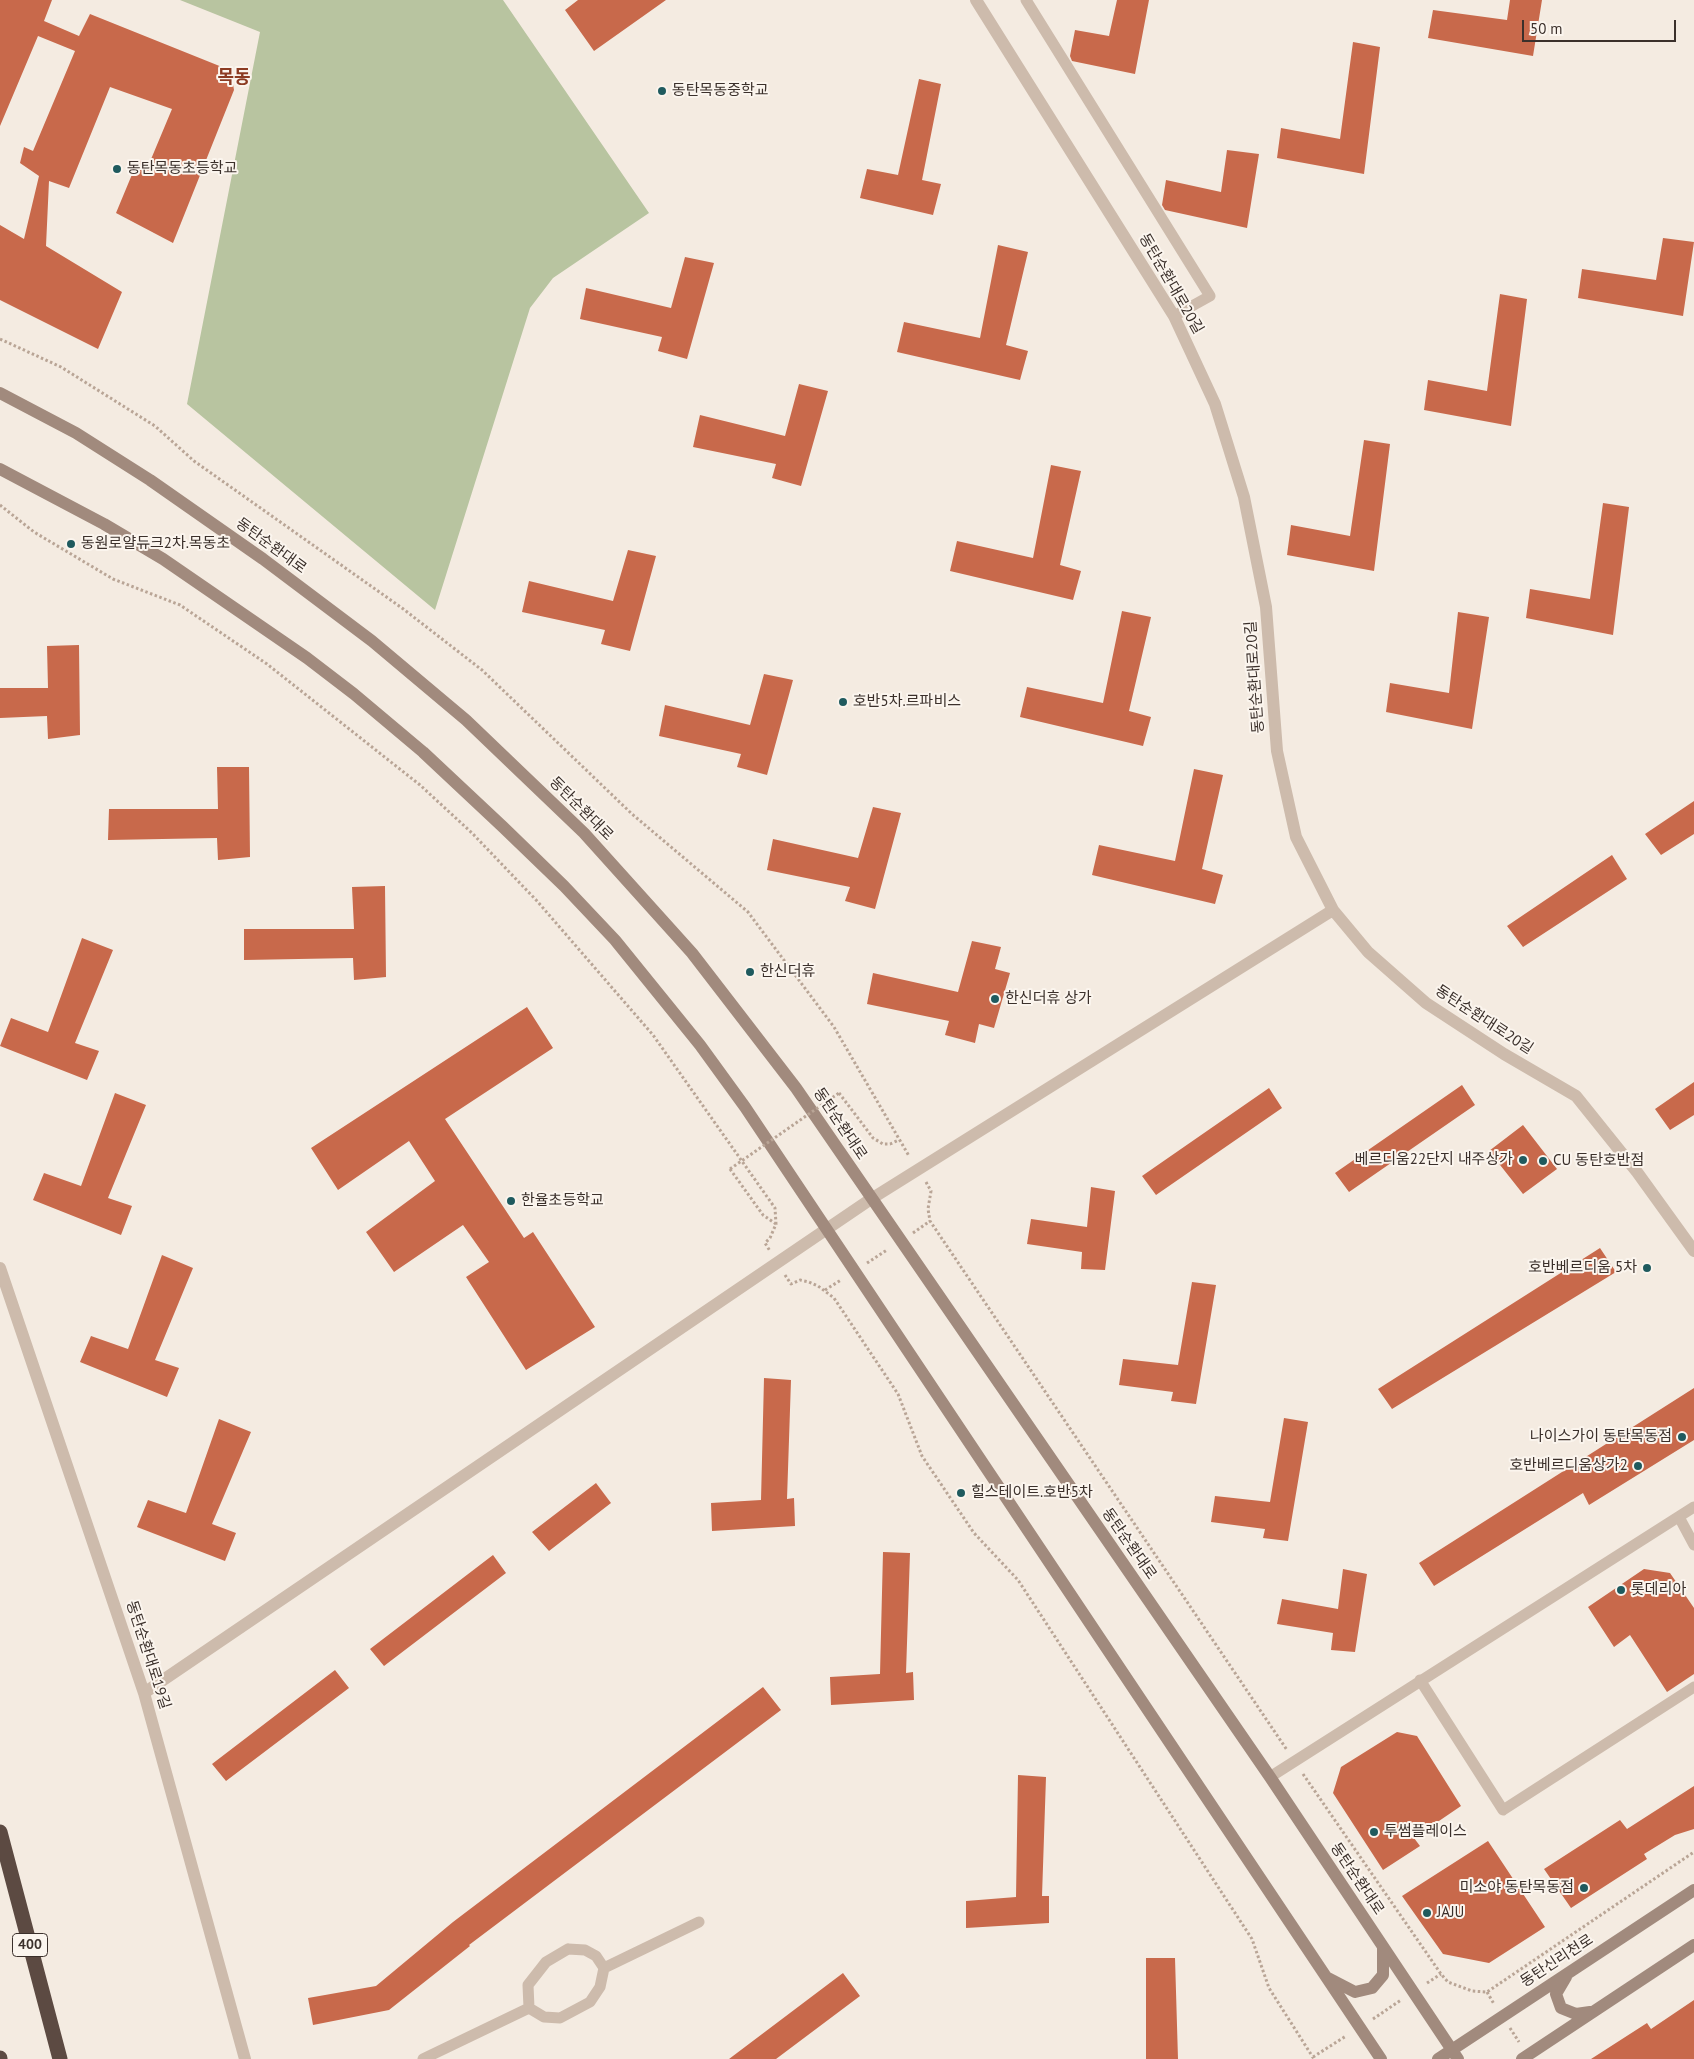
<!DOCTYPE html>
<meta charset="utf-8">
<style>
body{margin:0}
#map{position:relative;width:1694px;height:2059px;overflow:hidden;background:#f4ebe1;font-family:"PT Sans",sans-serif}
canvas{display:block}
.scale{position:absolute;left:1522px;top:20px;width:154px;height:22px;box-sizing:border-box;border:2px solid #3b302b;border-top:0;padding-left:6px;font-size:15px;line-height:18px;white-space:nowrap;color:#3b302b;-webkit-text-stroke:4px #fbf5ee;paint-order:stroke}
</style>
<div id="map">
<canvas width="1694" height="2059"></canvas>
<div class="scale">50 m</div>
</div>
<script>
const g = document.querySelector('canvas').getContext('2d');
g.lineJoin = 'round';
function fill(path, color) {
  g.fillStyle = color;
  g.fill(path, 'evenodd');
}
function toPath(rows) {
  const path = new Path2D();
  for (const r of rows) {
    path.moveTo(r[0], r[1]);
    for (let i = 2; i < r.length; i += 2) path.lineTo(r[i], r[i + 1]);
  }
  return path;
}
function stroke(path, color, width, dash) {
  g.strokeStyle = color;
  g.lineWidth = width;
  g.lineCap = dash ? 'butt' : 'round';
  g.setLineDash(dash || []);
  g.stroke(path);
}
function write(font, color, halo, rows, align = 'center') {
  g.font = font + ' "PT Sans","Noto Sans KR",sans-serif';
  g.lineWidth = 4;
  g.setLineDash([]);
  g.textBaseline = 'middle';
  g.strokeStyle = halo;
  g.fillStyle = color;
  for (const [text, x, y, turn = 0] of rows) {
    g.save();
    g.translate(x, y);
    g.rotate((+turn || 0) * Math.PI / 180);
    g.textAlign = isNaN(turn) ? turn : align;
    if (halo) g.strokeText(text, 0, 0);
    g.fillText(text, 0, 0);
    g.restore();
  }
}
fill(toPath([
 [180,0,503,0,649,213,553,278,530,308,435,610,187,404,260,32]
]), '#b8c4a0');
fill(toPath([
 [0,0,52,0,44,21,79,36,90,14,222,67,232,78,234,90,173,243,116,213,138,160,149,164,172,109,110,87,69,188,49,181,46,246,122,292,98,349,0,300,0,225,24,239,39,176,20,163,24,147,33,151,75,51,38,36,0,126],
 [578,0,666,0,594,51,565,10],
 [1117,0,1149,0,1135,74,1072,61,1070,56,1075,30,1109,36],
 [1510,0,1542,0,1533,56,1428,38,1433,10,1507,20],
 [1353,42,1380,47,1364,174,1277,158,1281,128,1340,139],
 [919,79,941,84,922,180,941,184,933,215,860,198,867,169,898,175],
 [1227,150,1259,154,1247,228,1165,210,1162,205,1166,180,1221,192],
 [1663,238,1694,242,1683,316,1578,298,1582,269,1656,280],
 [998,245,1028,252,1006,345,1028,351,1020,380,897,352,904,322,980,338],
 [685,257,714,263,687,359,658,351,662,337,580,319,586,288,671,308],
 [1500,294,1527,299,1511,426,1424,410,1428,380,1487,391],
 [799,384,828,391,801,486,772,478,776,464,693,447,700,415,785,436],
 [1364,440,1390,444,1374,571,1287,555,1291,525,1350,536],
 [1051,465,1081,471,1060,565,1081,571,1073,600,950,571,957,541,1033,558],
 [1603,503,1629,507,1613,635,1526,618,1530,589,1590,599],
 [628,550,656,556,630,651,601,644,605,630,522,612,529,581,613,601],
 [1122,611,1151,617,1129,711,1151,717,1143,746,1020,717,1027,687,1103,703],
 [1458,612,1489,617,1472,729,1386,712,1390,683,1449,693],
 [79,645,80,735,48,739,47,716,0,718,0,688,48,688,47,646],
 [764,674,793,680,767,775,737,767,741,754,659,736,665,705,750,725],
 [217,767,249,767,250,857,218,860,217,838,108,840,109,809,218,809],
 [1194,769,1223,775,1202,869,1223,875,1215,904,1092,875,1099,845,1175,861],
 [1694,801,1694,834,1661,855,1645,834],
 [873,807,901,813,875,909,845,901,850,887,767,870,773,839,858,858],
 [1612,855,1627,879,1523,947,1507,926],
 [385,886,386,977,354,980,353,958,244,960,244,929,354,929,352,887],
 [82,938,113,950,75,1043,99,1051,87,1080,0,1046,11,1018,48,1032],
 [972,941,1001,947,995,969,1010,973,994,1028,979,1024,975,1043,945,1035,949,1021,867,1004,873,973,958,992],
 [527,1007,553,1048,445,1119,524,1238,533,1232,595,1327,526,1370,466,1277,489,1262,463,1225,394,1272,366,1232,435,1181,409,1141,338,1190,311,1148],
 [1694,1082,1694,1115,1670,1130,1655,1109],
 [1462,1085,1475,1105,1349,1192,1335,1173],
 [1269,1088,1282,1108,1156,1195,1142,1176],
 [115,1093,146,1105,108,1198,132,1206,121,1235,33,1200,44,1173,81,1186],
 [1523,1125,1557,1169,1523,1194,1489,1151],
 [1091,1187,1115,1191,1105,1270,1081,1269,1082,1252,1027,1244,1031,1219,1087,1227],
 [1600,1248,1616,1272,1392,1409,1378,1389],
 [162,1255,193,1268,155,1360,179,1368,167,1397,80,1362,91,1336,128,1349],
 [1192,1282,1216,1285,1196,1404,1171,1401,1173,1392,1119,1385,1123,1359,1178,1365],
 [764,1378,791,1380,787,1499,794,1498,795,1526,712,1531,711,1503,761,1500],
 [1694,1388,1694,1440,1589,1505,1583,1493,1434,1586,1419,1563],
 [1284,1418,1308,1422,1288,1541,1263,1538,1265,1529,1211,1522,1215,1496,1270,1502],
 [219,1419,251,1432,212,1524,236,1533,225,1561,137,1527,148,1500,186,1513],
 [596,1483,611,1503,549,1551,532,1532],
 [883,1552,910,1553,906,1673,913,1672,914,1700,831,1705,830,1677,880,1674],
 [493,1555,506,1573,384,1666,370,1649],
 [1343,1569,1367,1574,1355,1652,1331,1650,1333,1633,1277,1624,1282,1599,1338,1609],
 [1644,1569,1670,1573,1694,1608,1694,1674,1667,1692,1630,1635,1614,1647,1588,1607],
 [335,1670,349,1688,226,1781,212,1764],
 [763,1687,781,1710,469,1945,470,1946,389,2010,313,2025,308,1998,376,1986,453,1922],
 [1397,1732,1417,1736,1461,1806,1414,1838,1420,1846,1383,1870,1333,1793,1341,1767],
 [1018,1775,1046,1777,1042,1896,1049,1896,1049,1923,966,1928,966,1901,1016,1897],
 [1694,1786,1694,1829,1675,1835,1644,1854,1647,1859,1571,1908,1544,1869,1620,1820,1627,1829],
 [1488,1841,1545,1927,1489,1963,1443,1954,1402,1896],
 [1146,1958,1175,1958,1178,2059,1146,2059],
 [843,1973,860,1996,776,2059,729,2059],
 [1694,2000,1694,2059,1591,2059,1647,2023,1651,2029]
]), '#c8694b');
stroke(toPath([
 [0,339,61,367,155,426,194,461,402,608,482,670,632,814,748,912,834,1027,909,1156],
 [0,505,34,532,113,579,180,605,267,664,420,785,472,833,537,901,653,1035,775,1208,776,1224,770,1238,765,1243,770,1251],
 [839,1093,873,1138,883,1144,890,1144,899,1140],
 [730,1169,763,1215,776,1224],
 [926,1182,931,1191,928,1209,930,1221,1287,1750],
 [913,1233,930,1221],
 [867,1263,887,1250],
 [785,1275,791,1284,800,1280,809,1282,818,1286,834,1298,898,1394,922,1456,974,1533,1018,1580,1252,1939,1269,1988,1314,2059],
 [825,1290,841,1280],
 [1303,1774,1441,1974,1448,1982,1472,1991,1487,1992,1694,1852],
 [1427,1983,1441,1974],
 [1487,1992,1494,2004],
 [1373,2019,1401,2000],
 [1510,2028,1519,2042],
 [1313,2057,1346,2036]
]), '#b9a596', 3, [2.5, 2.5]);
stroke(toPath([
 [1026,0,1210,296,1174,316],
 [1679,1517,1694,1545],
 [1420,1680,1503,1810,1694,1687],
 [1270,1777,1694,1507],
 [568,1949,585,1950,596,1956,604,1968,600,1987,590,2002,560,2018,544,2017,529,2008,528,1985,546,1962,568,1949],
 [604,1968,699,1922],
 [423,2059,529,2008]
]), '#cdbbac', 11);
stroke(toPath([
 [976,0,1174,316,1215,404,1244,497,1266,607,1277,751,1296,837,1333,910,1368,952,1426,1003,1504,1054,1576,1096,1637,1172,1694,1251],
 [0,1268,144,1693,245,2059],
 [144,1693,871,1199,1333,910]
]), '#cdbbac', 12);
stroke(toPath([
 [0,393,76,433,150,480,263,559,372,641,466,720,584,833,692,953,796,1088,1270,1777,1458,2059],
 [0,469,104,524,163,559,307,658,354,694,423,752,503,827,564,886,615,940,700,1045,745,1107,1381,2059],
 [1566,1977,1556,1994,1561,2008,1576,2014,1590,2012],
 [1328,1978,1355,1992,1372,1988,1383,1975,1383,1948],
 [1438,2059,1694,1890],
 [1522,2059,1694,1945]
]), '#a18a7d', 12);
stroke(toPath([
 [0,1832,60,2059],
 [0,2058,0,2059]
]), '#5c4a42', 15);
stroke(toPath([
 [730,1169,839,1093]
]), '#b9a596', 3, [2.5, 2.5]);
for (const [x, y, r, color] of [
 [662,91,5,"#1f5a5e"],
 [117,169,5,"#1f5a5e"],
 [71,544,5,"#1f5a5e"],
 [843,702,5,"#1f5a5e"],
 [750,972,5,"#1f5a5e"],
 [995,999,5,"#1f5a5e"],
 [1523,1160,5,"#1f5a5e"],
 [1543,1161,5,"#1f5a5e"],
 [511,1201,5,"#1f5a5e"],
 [1647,1268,5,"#1f5a5e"],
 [1682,1437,5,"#1f5a5e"],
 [1638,1466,5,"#1f5a5e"],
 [961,1493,5,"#1f5a5e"],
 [1621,1590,5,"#1f5a5e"],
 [1374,1832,5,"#1f5a5e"],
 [1584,1888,5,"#1f5a5e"],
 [1427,1913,5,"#1f5a5e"]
]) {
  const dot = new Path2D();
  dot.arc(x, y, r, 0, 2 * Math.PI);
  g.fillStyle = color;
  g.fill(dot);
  stroke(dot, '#fbf5ee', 2);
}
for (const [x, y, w] of [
 [30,1945,35]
]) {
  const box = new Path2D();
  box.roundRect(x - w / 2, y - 11.5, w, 23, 4);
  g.fillStyle = '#fbf5ee';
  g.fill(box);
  stroke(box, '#3b302b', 1);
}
write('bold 14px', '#3b302b', null, [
 ["400",30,1945]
]);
write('15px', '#3b302b', '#fbf5ee', [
 ["동탄목동중학교",672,91],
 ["동탄목동초등학교",127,169],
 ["동원로얄듀크2차.목동초",81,544],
 ["호반5차.르파비스",853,702],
 ["한신더휴",760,972],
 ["한신더휴 상가",1005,999],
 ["베르디움22단지 내주상가",1513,1160,"right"],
 ["CU 동탄호반점",1553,1161],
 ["한율초등학교",521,1201],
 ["호반베르디움 5차",1637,1268,"right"],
 ["나이스가이 동탄목동점",1672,1437,"right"],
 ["호반베르디움상가2",1628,1466,"right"],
 ["힐스테이트.호반5차",971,1493],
 ["롯데리아",1631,1590],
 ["투썸플레이스",1384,1832],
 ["미소야 동탄목동점",1574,1888,"right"],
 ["JAJU",1437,1913]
], 'left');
write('15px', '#3b302b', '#fbf5ee', [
 ["동탄순환대로20길",1171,284,60],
 ["동탄순환대로",271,546,36],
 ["동탄순환대로20길",1255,677,-94],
 ["동탄순환대로",581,809,45],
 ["동탄순환대로20길",1484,1020,33],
 ["동탄순환대로",840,1124,56],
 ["동탄순환대로",1129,1544,55],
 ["동탄순환대로19길",148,1655,72],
 ["동탄순환대로",1357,1879,56],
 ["동탄신리천로",1557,1961,-33]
]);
write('bold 18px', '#8c3b22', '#fbf5ee', [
 ["목동",234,78]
]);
</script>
